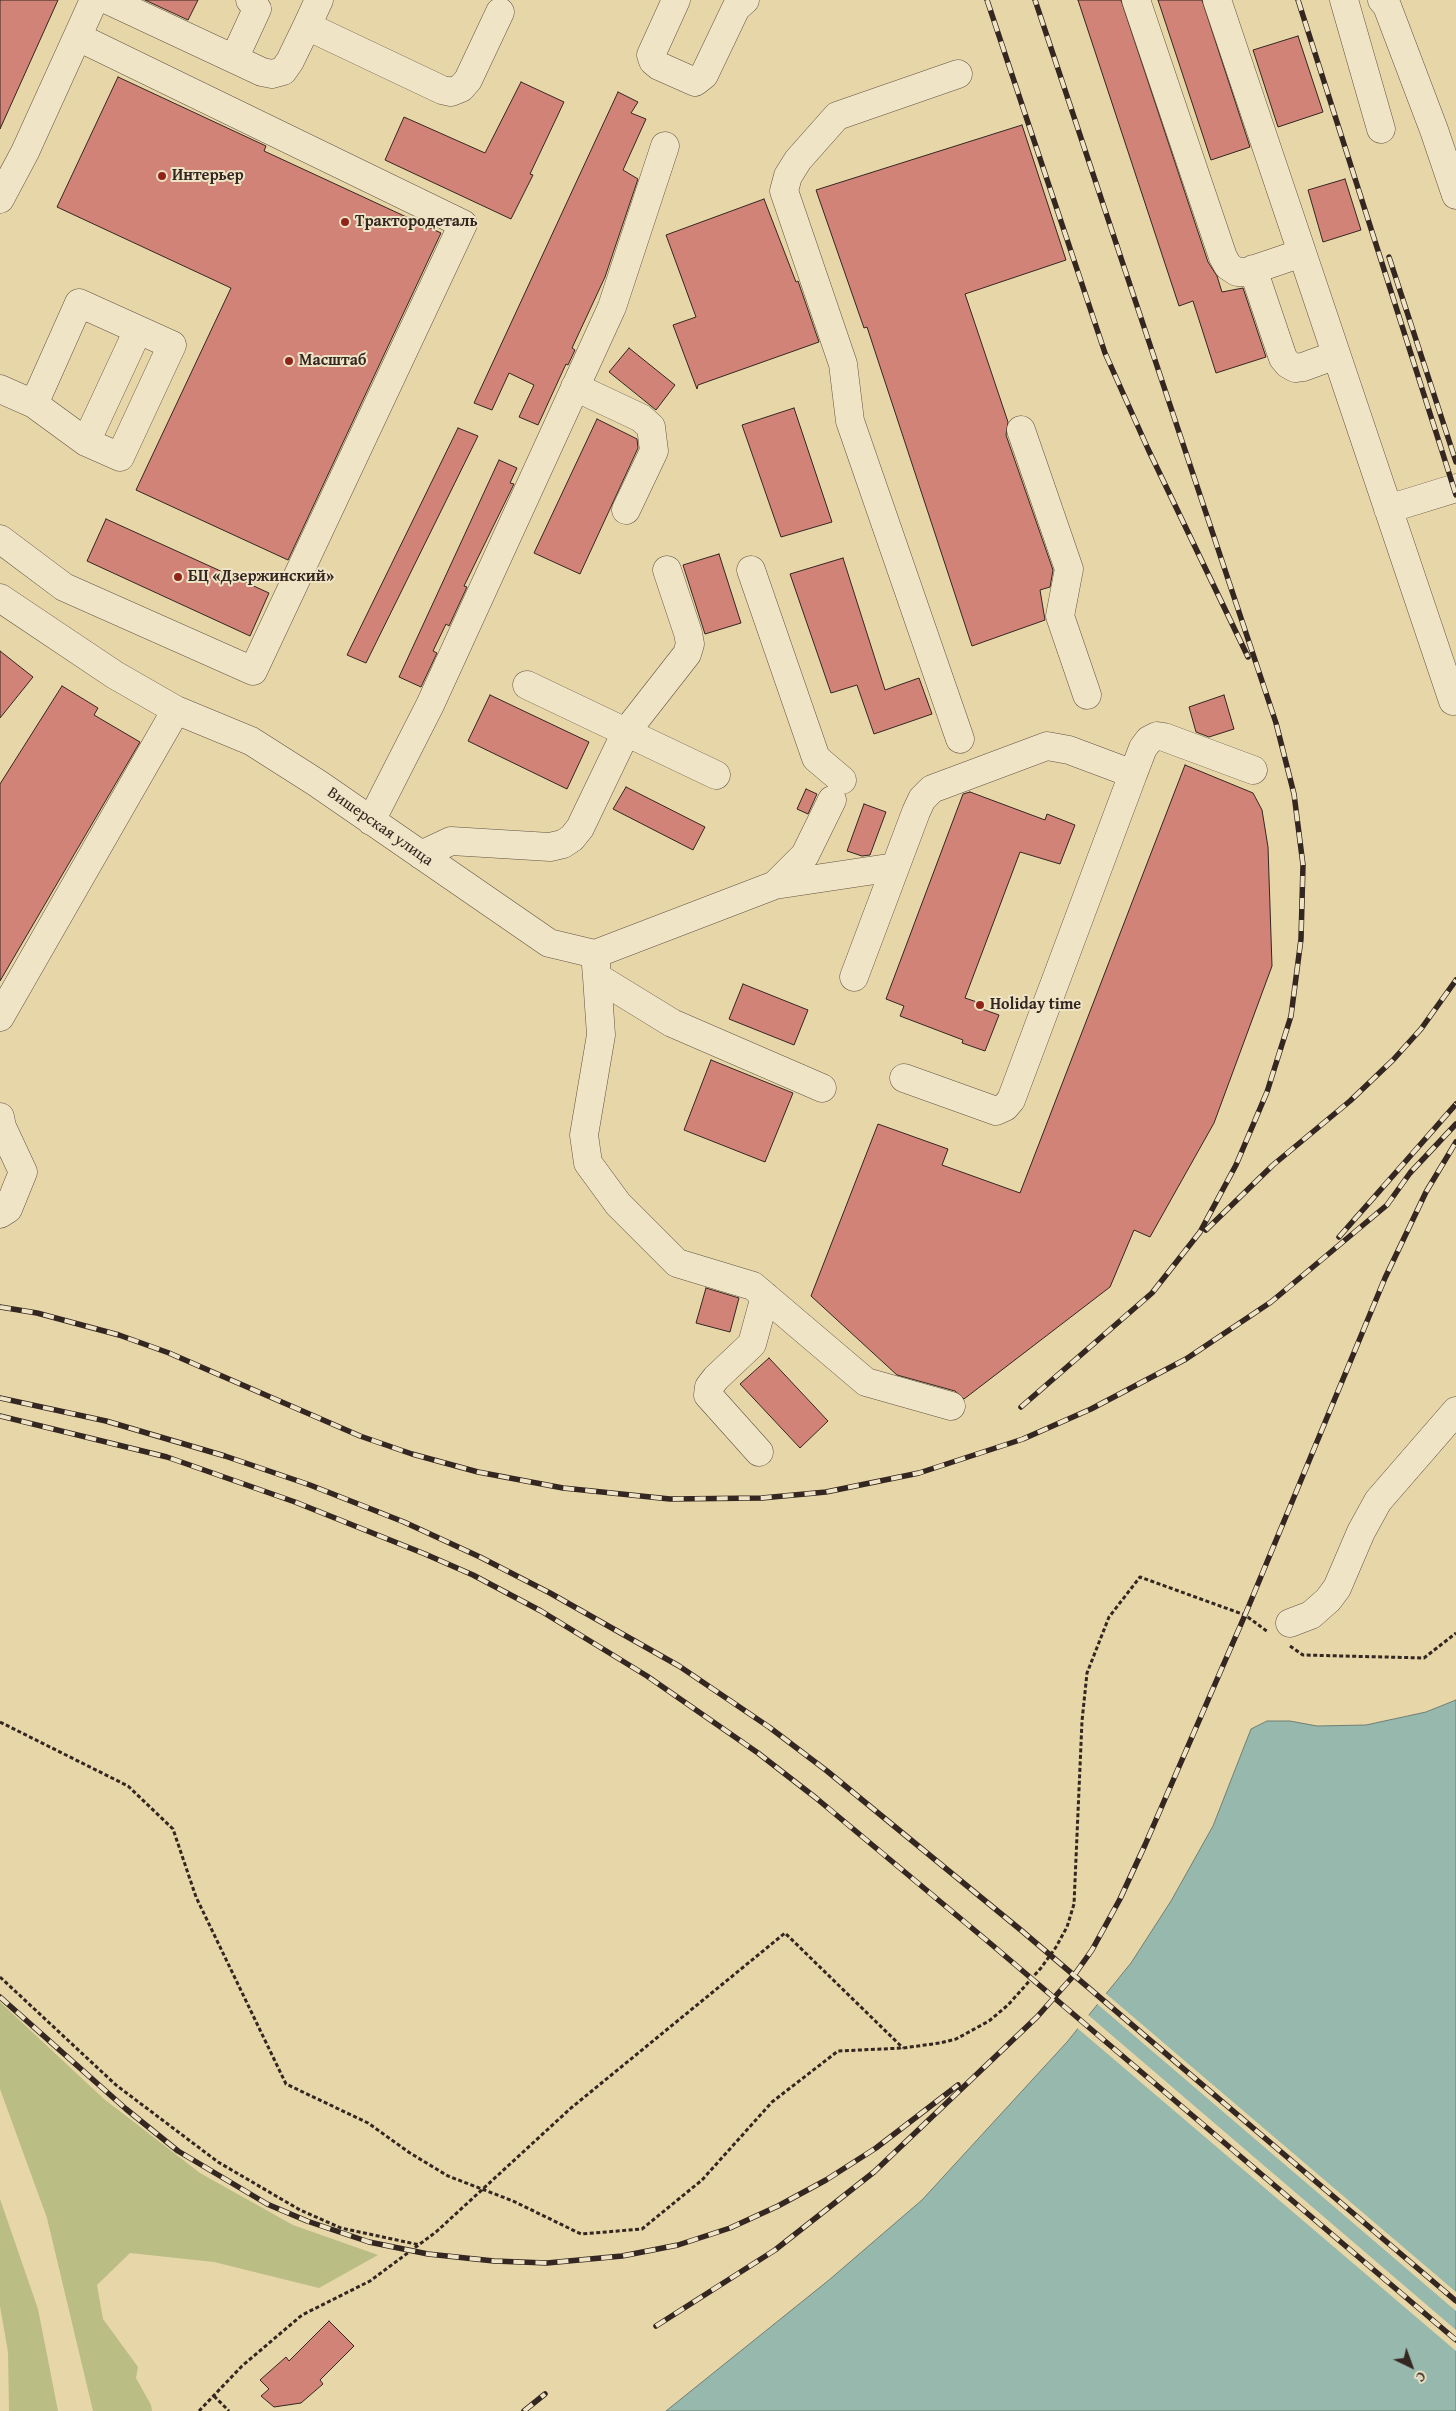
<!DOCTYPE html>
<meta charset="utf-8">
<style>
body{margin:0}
#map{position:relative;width:1456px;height:2411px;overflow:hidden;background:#e7d6a8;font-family:"Gentium Book Plus",serif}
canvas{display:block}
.north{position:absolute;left:1386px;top:2341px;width:50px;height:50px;-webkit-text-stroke:4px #efe4c6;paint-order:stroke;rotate:138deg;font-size:14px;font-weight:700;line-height:20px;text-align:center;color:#342620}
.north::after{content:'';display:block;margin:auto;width:18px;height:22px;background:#342620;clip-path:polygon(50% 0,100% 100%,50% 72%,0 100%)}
</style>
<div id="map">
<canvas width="1456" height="2411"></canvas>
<div class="north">С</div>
</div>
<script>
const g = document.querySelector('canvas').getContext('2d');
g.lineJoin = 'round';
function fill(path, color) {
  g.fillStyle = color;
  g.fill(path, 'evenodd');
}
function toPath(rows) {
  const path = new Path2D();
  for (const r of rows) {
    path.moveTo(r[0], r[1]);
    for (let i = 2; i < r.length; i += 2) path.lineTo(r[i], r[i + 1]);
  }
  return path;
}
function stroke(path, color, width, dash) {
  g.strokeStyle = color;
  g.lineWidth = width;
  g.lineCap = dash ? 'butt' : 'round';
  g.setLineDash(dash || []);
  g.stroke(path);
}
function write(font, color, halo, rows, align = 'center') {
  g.font = font + ' "Gentium Book Plus",serif';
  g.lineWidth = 4;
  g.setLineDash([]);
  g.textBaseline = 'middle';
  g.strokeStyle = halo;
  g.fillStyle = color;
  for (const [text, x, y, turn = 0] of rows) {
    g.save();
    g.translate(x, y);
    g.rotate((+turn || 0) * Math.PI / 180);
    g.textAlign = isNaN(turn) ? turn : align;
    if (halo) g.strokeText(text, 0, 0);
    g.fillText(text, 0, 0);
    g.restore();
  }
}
fill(toPath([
 [0,2002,104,2099,200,2173,293,2225,378,2255,319,2288,214,2262,130,2253,97,2285,103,2319,138,2367,136,2378,151,2405,152,2411,93,2411,47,2218,0,2089],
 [0,2199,38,2309,58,2411,9,2411,8,2352,0,2306]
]), '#babd84');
const water = toPath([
 [1456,1700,1456,2411,666,2411,829,2280,922,2200,1067,2042,1131,1963,1171,1901,1213,1826,1251,1729,1267,1721,1290,1721,1317,1726,1366,1725,1426,1712,1456,1700]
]);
fill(water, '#97b8ad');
stroke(water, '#6f7e75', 1);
fill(toPath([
 [1104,1992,1456,2292,1456,2311,1096,2003],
 [1087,2014,1456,2330,1456,2351,1076,2027]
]), '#e7d6a8');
const building = toPath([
 [0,0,58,0,0,129,0,0],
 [145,0,198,0,188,20,145,0],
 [1078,0,1121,0,1208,262,1217,276,1222,292,1243,288,1266,357,1216,373,1193,301,1179,306,1078,0],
 [1158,0,1202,0,1250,147,1211,160,1158,0],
 [1298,36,1323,112,1278,127,1253,50,1298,36],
 [118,77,266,146,264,151,441,233,288,560,136,490,231,288,57,207,118,77],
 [521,82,564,102,530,174,533,175,511,219,385,160,404,117,485,153,521,82],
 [618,92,638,102,631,113,646,119,623,170,638,179,605,277,572,348,575,350,568,365,566,364,538,425,519,417,534,385,509,373,492,410,474,403,618,92],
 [1022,125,1066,260,965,294,1008,422,1006,435,1053,570,1050,587,1040,590,1045,620,972,646,867,327,864,328,816,190,1022,125],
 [1345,179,1361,230,1323,242,1308,190,1345,179],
 [764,199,796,282,798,281,819,342,698,385,697,389,673,325,696,317,666,235,764,199],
 [629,348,675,385,656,410,609,372,629,348],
 [794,408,832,522,781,537,742,425,794,408],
 [597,419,637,439,638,448,580,574,534,553,597,419],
 [458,428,478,436,366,663,347,655,458,428],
 [499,460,517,468,510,483,514,484,464,586,467,587,449,626,446,624,433,651,437,653,421,687,399,677,499,460],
 [106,519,269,593,250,636,87,561,106,519],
 [719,554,741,623,705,634,683,565,719,554],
 [843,558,885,690,919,678,932,714,874,734,857,685,831,693,790,574,843,558],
 [0,651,33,677,0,718,0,651],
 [62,686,98,708,94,715,140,742,0,981,0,784,62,686],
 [490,695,589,742,567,789,468,741,490,695],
 [1224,695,1234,729,1209,737,1196,732,1189,707,1224,695],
 [1185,765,1253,793,1262,810,1268,847,1272,966,1214,1123,1150,1237,1134,1230,1110,1287,964,1399,955,1391,897,1375,811,1296,878,1124,948,1149,942,1165,1020,1193,1185,765],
 [626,787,705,827,693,850,613,809,626,787],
 [806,789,817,794,808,814,797,809,806,789],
 [970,792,1045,820,1047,814,1075,825,1060,864,1020,852,965,998,983,1004,982,1009,999,1015,985,1051,962,1043,963,1040,900,1016,904,1006,886,999,963,794,970,792],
 [864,804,886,812,870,855,862,856,847,851,864,804],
 [743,984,808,1010,794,1045,729,1019,743,984],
 [711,1060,793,1093,765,1162,684,1130,711,1060],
 [706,1288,739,1298,730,1332,696,1323,706,1288],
 [769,1358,828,1421,800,1448,740,1384,769,1358],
 [329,2321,354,2346,320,2380,323,2384,301,2403,274,2407,261,2396,269,2389,260,2380,286,2357,289,2361,329,2321]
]);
fill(building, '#d18378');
stroke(building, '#342620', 1);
const minor = toPath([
 [108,0,262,72,272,74,283,71,290,61,307,26,442,90,451,92,461,88,468,80,500,12],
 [676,0,651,55,653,61,659,66,695,82,704,75,736,8,745,0],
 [1136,0,1223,257,1228,266,1237,272,1246,272,1302,253],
 [1217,0,1453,701],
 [1344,0,1381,129],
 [1382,0,1387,6,1434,130,1456,195],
 [307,26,319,0],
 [234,59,257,9,250,0],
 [958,74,837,116,798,160,788,176,784,191,843,364,850,421,960,739],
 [0,199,25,152,94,0],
 [1253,269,1283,358,1288,364,1295,368,1303,367,1336,355],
 [575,387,641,418,651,427,654,451,626,510],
 [0,389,34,404,86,442,120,457,172,345,79,303,34,404],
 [1021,430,1069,569,1060,616,1087,695],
 [86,442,138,330],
 [1388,509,1456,488],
 [0,539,64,587,253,671,463,224,78,37],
 [751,570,816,758,842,780],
 [0,598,115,675,176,710,251,741,317,783,549,943,595,954,775,885,895,867],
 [527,685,716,775],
 [1133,774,1143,748,1149,740,1157,736,1164,737,1253,770],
 [371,821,430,705,612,307,665,146],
 [421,855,451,841,550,847,563,844,572,838,580,828,626,732,687,654,690,644,688,633,667,570],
 [775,885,805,855,832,800],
 [596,965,597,977,672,1023,822,1088],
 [597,977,601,1035,584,1135,588,1163,618,1204,677,1263,753,1286,866,1382,951,1406],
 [854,977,916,812,922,799,932,789,1047,746,1069,750,1133,774,1011,1100,1005,1107,996,1111,904,1078],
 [0,1017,176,710],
 [0,1117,2,1127,23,1172,8,1209,0,1214],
 [759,1452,708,1395,709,1387,716,1378,752,1344,765,1296],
 [1290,1623,1311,1615,1328,1600,1337,1588,1361,1532,1378,1501,1456,1411]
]);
stroke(minor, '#615242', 29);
stroke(toPath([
 [1290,1646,1303,1655,1424,1658,1456,1633],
 [0,1722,128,1786,173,1829,196,1897,286,2084,368,2123,410,2153,448,2176,513,2201,581,2234,642,2229,702,2180,772,2102,838,2051,903,2048,940,2043,956,2039,989,2021,1008,2005,1041,1968,1056,1947,1067,1927,1074,1904,1082,1721,1087,1673,1109,1617,1140,1577,1245,1615,1268,1632],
 [0,1977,116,2085,218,2162,300,2210,341,2228,420,2245],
 [214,2396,229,2411],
 [199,2411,242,2366,302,2315,370,2281,436,2232,571,2108,785,1933,903,2048]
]), '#342620', 3, [4, 2.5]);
stroke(minor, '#efe4c6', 28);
const rail = toPath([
 [987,0,1105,353,1148,449,1248,657],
 [1298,0,1456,495],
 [1389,257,1456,462],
 [1206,1230,1273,1165,1350,1101,1393,1060,1421,1029,1456,980],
 [1339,1237,1456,1104],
 [0,1307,37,1313,119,1335,169,1353,360,1436,412,1454,478,1472,563,1488,670,1499,762,1498,826,1492,919,1473,1023,1439,1091,1409,1186,1359,1271,1302,1387,1205,1410,1173,1456,1124],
 [0,1398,106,1421,225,1456,310,1485,404,1522,480,1557,550,1593,679,1666,769,1727,827,1771,1022,1931,1456,2301],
 [1021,1407,1152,1293,1200,1232,1236,1165,1267,1092,1291,1016,1301,939,1303,865,1294,794,1276,723,1035,0],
 [0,1416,167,1457,295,1502,425,1554,473,1575,541,1611,647,1676,758,1753,816,1798,991,1944,1456,2340],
 [0,1997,126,2109,178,2151,267,2204,307,2221,369,2242,428,2254,494,2261,547,2263,622,2256,678,2245,730,2228,778,2206,826,2180,876,2148,958,2085],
 [656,2326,775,2250,874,2172,1037,2017,1075,1974,1092,1950,1120,1899,1145,1845,1245,1615,1385,1278,1426,1192,1456,1142],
 [524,2411,545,2394]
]);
stroke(rail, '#342620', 5.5);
stroke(rail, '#efe4c6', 4, [11]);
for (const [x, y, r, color] of [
 [162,176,5,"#8f2418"],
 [345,222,5,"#8f2418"],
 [289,361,5,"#8f2418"],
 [178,577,5,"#8f2418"],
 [980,1005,5,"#8f2418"]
]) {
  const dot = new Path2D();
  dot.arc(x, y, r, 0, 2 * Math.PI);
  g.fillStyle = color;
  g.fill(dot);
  stroke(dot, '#efe4c6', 2);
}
write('bold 16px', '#342620', '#efe4c6', [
 ["Интерьер",172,176],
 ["Трактородеталь",355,222],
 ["Масштаб",299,361],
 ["БЦ «Дзержинский»",188,577],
 ["Holiday time",990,1005]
], 'left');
write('16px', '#342620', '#efe4c6', [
 ["Вишерская улица",380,827,35]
]);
</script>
